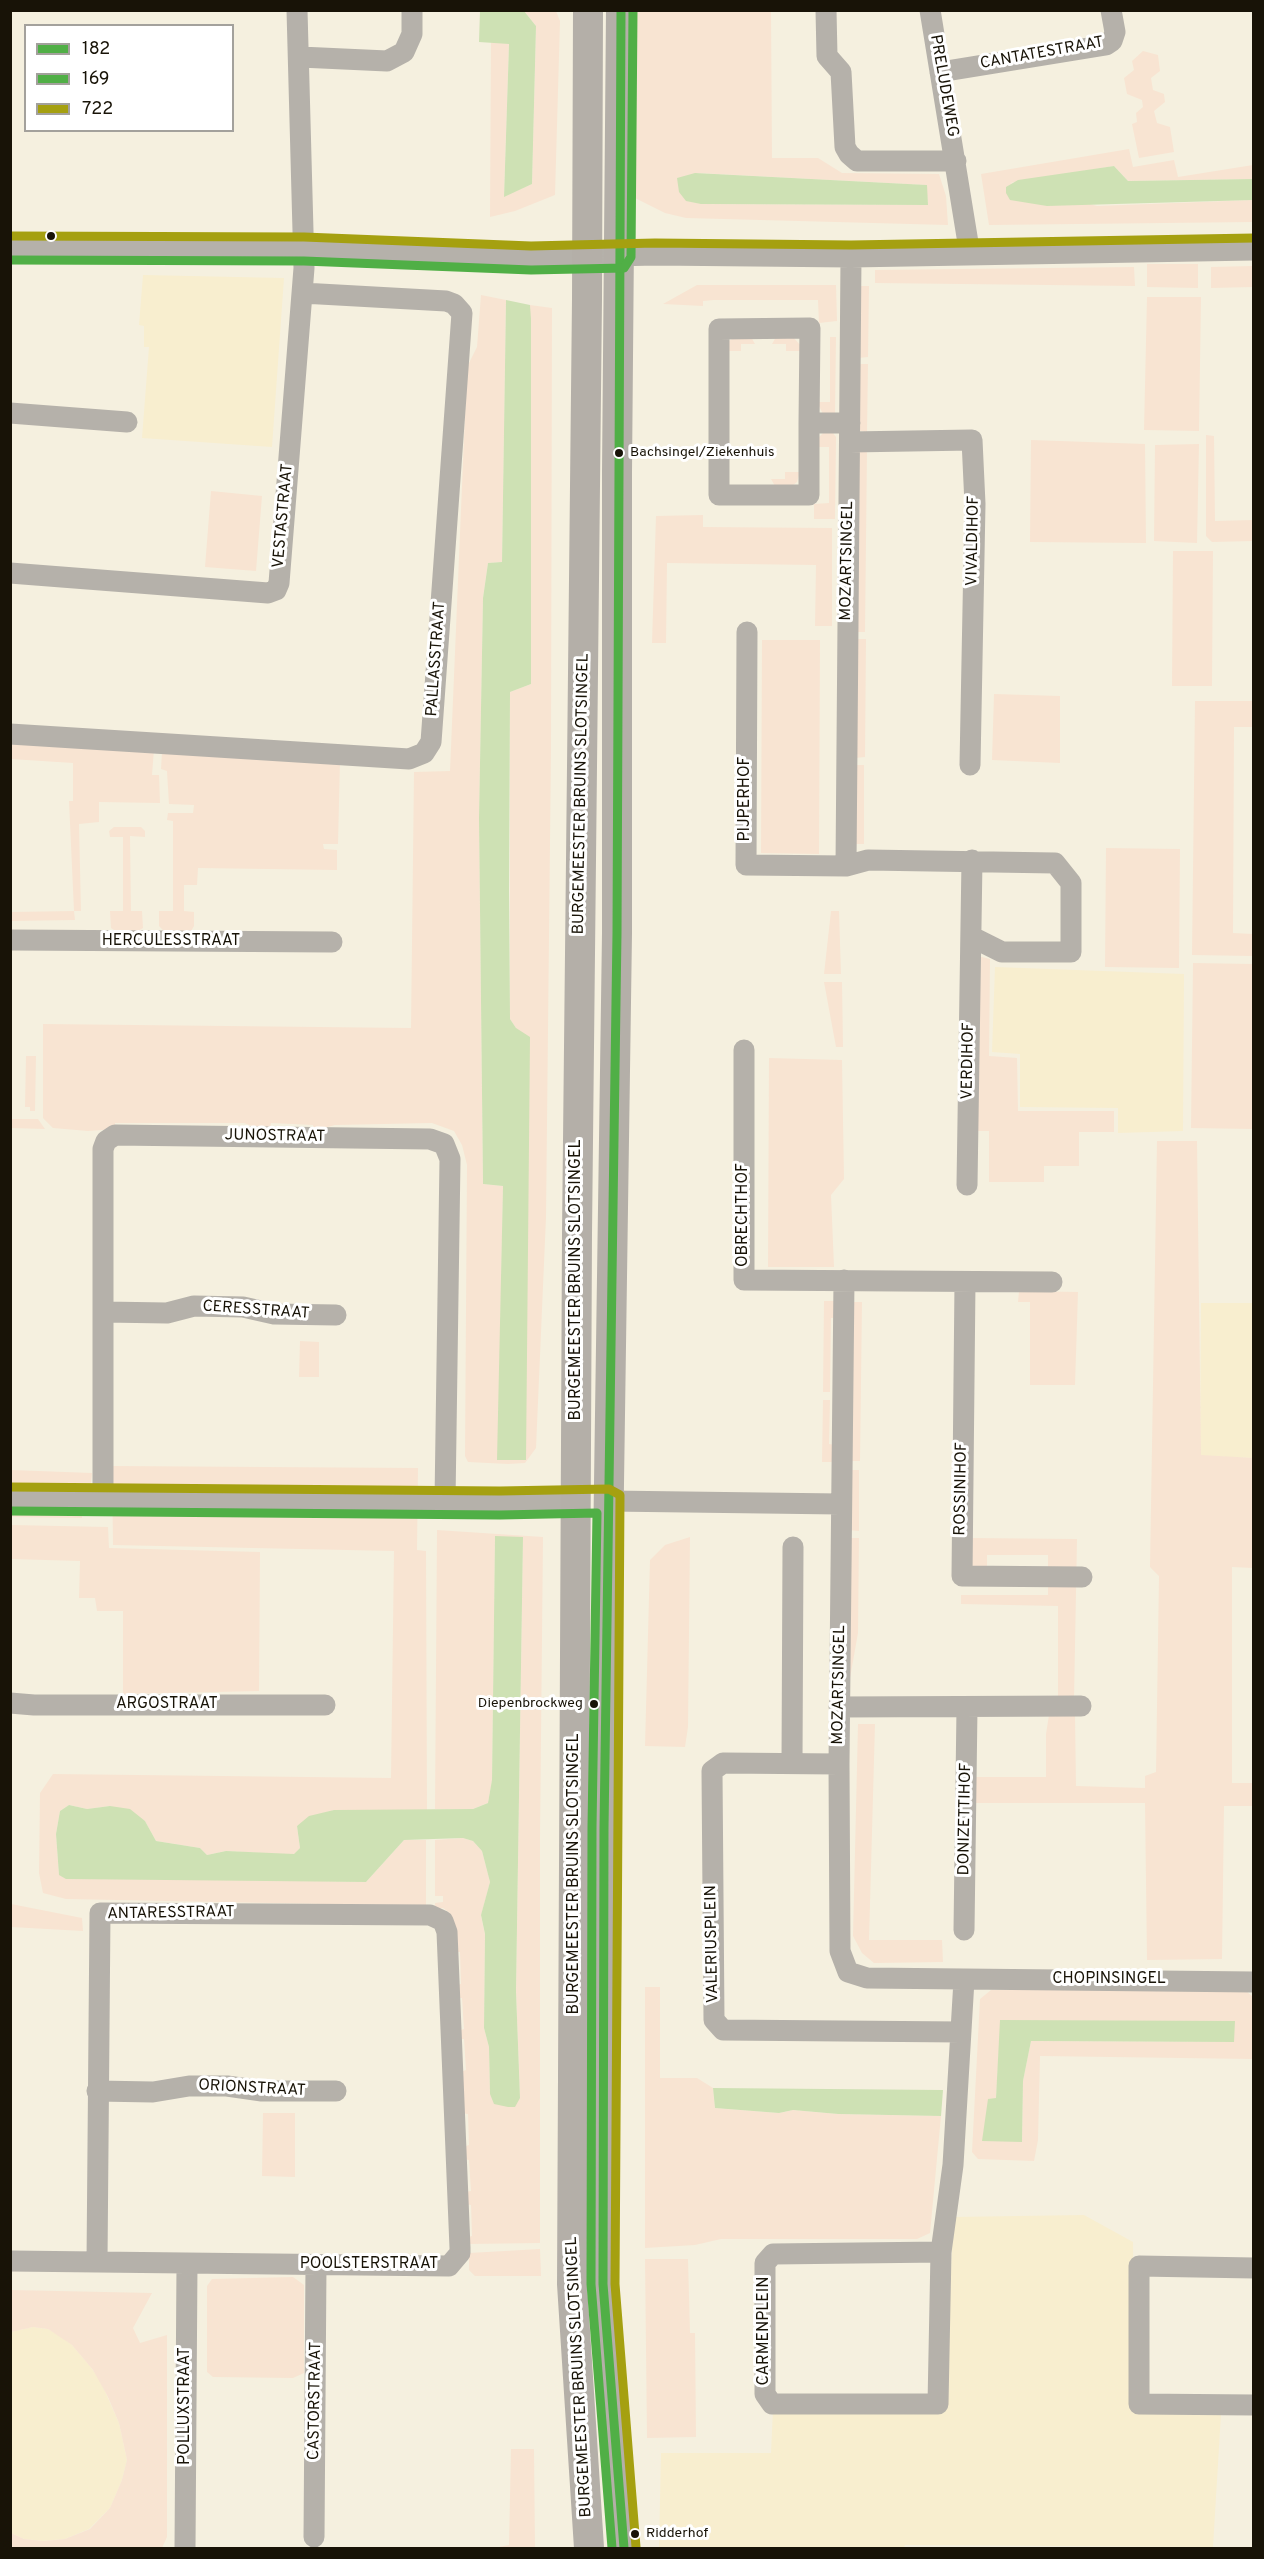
<!DOCTYPE html>
<style>
body{margin:0}
#map{position:relative;width:1264px;height:2559px;overflow:hidden;background:#f5f0df;font-family:Overpass,sans-serif}
canvas{display:block}
.frame{position:absolute;inset:0;border:12px solid #181307;pointer-events:none}
.legend{position:absolute;left:24px;top:24px;width:210px;height:108px;box-sizing:border-box;background:#fff;border:2px solid #a3a19c;margin:0;padding:8px 10px;list-style:none;font-size:18px;color:#181307}
.legend li{display:flex;align-items:center;gap:12px;height:30px}
.legend b{width:30px;border:2px solid #a3a19c}
</style>
<div id="map">
<canvas width="1264" height="2559"></canvas>
<div class="frame"></div>
<ul class="legend">
<li><b style="height:8px;background:#50af46"></b>182</li>
<li><b style="height:8px;background:#50af46"></b>169</li>
<li><b style="height:8px;background:#a5a010"></b>722</li>
</ul>
</div>
<script>
const g = document.querySelector('canvas').getContext('2d');
g.lineJoin = 'round';
function fill(path, color) {
  g.fillStyle = color;
  g.fill(path, 'evenodd');
}
function toPath(rows) {
  const path = new Path2D();
  for (const r of rows) {
    path.moveTo(r[0], r[1]);
    for (let i = 2; i < r.length; i += 2) path.lineTo(r[i], r[i + 1]);
  }
  return path;
}
function stroke(path, color, width, dash) {
  g.strokeStyle = color;
  g.lineWidth = width;
  g.lineCap = dash ? 'butt' : 'round';
  g.setLineDash(dash || []);
  g.stroke(path);
}
function write(font, color, halo, rows, align = 'center') {
  g.font = font + ' Overpass,sans-serif';
  g.lineWidth = 6;
  g.setLineDash([]);
  g.textBaseline = 'middle';
  g.strokeStyle = halo;
  g.fillStyle = color;
  for (const [text, x, y, turn = 0] of rows) {
    g.save();
    g.translate(x, y);
    g.rotate((+turn || 0) * Math.PI / 180);
    g.textAlign = isNaN(turn) ? turn : align;
    if (halo) g.strokeText(text, 0, 0);
    g.fillText(text, 0, 0);
    g.restore();
  }
}
fill(toPath([
 [143,275,284,278,272,447,142,438,149,347,144,347,144,326,139,325],
 [995,967,1184,974,1183,1131,1118,1133,1118,1108,1020,1107,1020,1054,992,1052],
 [1201,1303,1253,1303,1253,1458,1200,1456],
 [1084,2215,1133,2242,1135,2410,1221,2414,1213,2547,905,2545,904,2548,659,2548,661,2453,771,2453,773,2409,946,2409,953,2217],
 [33,2327,48,2329,59,2335,72,2345,89,2365,100,2380,119,2423,127,2460,122,2480,110,2508,89,2529,65,2539,43,2541,24,2539,11,2533,11,2332]
]), '#f8eecf');
fill(toPath([
 [524,11,556,11,560,21,555,195,515,211,490,217,491,42,509,43,504,196,532,184,536,26],
 [637,11,771,11,772,158,818,158,842,173,939,174,946,196,948,225,686,218,665,213,635,198],
 [697,173,926,185,928,205,701,204],
 [1143,51,1158,55,1160,71,1151,78,1153,90,1164,94,1165,102,1154,111,1157,123,1170,127,1174,152,1139,158,1132,124,1137,122,1136,113,1143,107,1142,100,1127,94,1124,78,1134,70,1132,61],
 [1129,149,1133,167,1174,160,1178,177,1253,165,1253,179,1128,181,1114,166,1010,183,1097,206,1253,200,1253,222,989,225,981,174],
 [1147,264,1198,264,1198,288,1147,287],
 [1253,266,1253,287,1211,288,1211,267],
 [1134,267,1135,286,875,283,875,270],
 [697,285,836,285,837,321,819,323,818,300,714,300,703,301,703,306,663,304],
 [859,286,869,286,868,357,858,358],
 [481,295,506,300,502,562,488,563,483,598,479,818,483,1184,503,1186,498,1460,509,1459,516,1028,510,1019,510,692,531,684,530,305,552,308,551,749,546,1217,536,1448,525,1463,508,1464,468,1462,465,1456,467,1165,462,1145,454,1131,432,1123,335,1125,313,1131,313,1125,271,1123,270,1128,260,1129,244,1123,115,1123,115,1129,88,1131,53,1128,43,1118,43,1024,411,1028,414,772,450,771,467,367,477,347],
 [1147,297,1201,297,1199,431,1144,430],
 [735,337,751,337,755,344,741,344,741,351,727,351,729,341],
 [776,337,793,337,801,346,800,351,786,351,786,344,772,344],
 [830,337,836,337,835,415,823,414,817,402,830,402],
 [858,364,868,364,867,432,857,430],
 [824,432,833,433,836,437,835,519,814,519,814,504,829,503,829,447,816,447,818,438],
 [1206,435,1214,436,1215,521,1253,520,1253,541,1212,542,1206,536],
 [1031,440,1145,444,1146,543,1030,542],
 [1199,444,1197,543,1154,541,1155,445],
 [857,450,867,450,865,632,856,632],
 [785,472,800,472,797,482,792,486,775,486,771,479,785,479],
 [211,491,262,496,256,571,205,567],
 [703,515,703,527,832,528,832,626,815,626,816,565,667,563,666,643,652,643,656,516],
 [1173,551,1213,551,1212,686,1172,686],
 [856,639,866,639,865,757,855,758],
 [762,640,820,640,819,854,761,853],
 [994,694,1060,696,1060,763,992,760],
 [1195,701,1253,701,1253,727,1234,727,1233,933,1253,934,1253,956,1192,955],
 [10,740,154,749,152,775,159,775,160,803,99,802,99,822,79,824,81,911,74,911,75,920,11,921,11,912,74,911,69,801,73,801,73,763,11,759],
 [162,752,340,761,338,844,323,844,324,849,337,850,337,870,198,868,197,885,184,885,184,911,194,912,194,926,190,933,166,933,159,926,159,911,173,911,173,821,167,820,168,813,193,813,194,805,169,804,167,771,161,769],
 [855,765,864,765,864,844,855,844],
 [114,827,141,827,145,831,145,837,130,836,131,911,142,911,143,928,135,933,120,934,111,928,110,911,123,911,123,837,110,837,109,831],
 [1106,848,1180,849,1179,968,1105,967],
 [831,911,839,911,841,974,824,974],
 [978,956,990,959,989,1056,1017,1058,1018,1111,1114,1111,1114,1132,1079,1132,1079,1166,1044,1166,1044,1182,989,1182,989,1131,977,1131],
 [1193,963,1253,964,1253,1129,1191,1128],
 [824,982,842,982,843,1047,836,1047],
 [26,1056,36,1056,35,1111,30,1111,30,1107,25,1107],
 [769,1058,842,1060,844,1179,831,1195,834,1267,768,1267],
 [11,1119,38,1119,45,1129,11,1128],
 [1157,1141,1197,1141,1201,1455,1254,1458,1253,1568,1232,1567,1232,1783,1253,1783,1253,1806,1224,1806,1222,1959,1147,1960,1145,1803,975,1803,976,1777,1046,1777,1046,1734,1049,1715,1075,1715,1076,1786,1145,1788,1145,1776,1156,1772,1159,1576,1150,1567],
 [1019,1291,1078,1292,1075,1385,1030,1385,1030,1302,1018,1302],
 [824,1301,836,1301,837,1318,831,1318,830,1392,823,1392],
 [852,1302,862,1302,860,1461,850,1461],
 [300,1341,319,1342,319,1377,299,1377],
 [823,1400,830,1400,829,1444,835,1445,835,1462,822,1462],
 [112,1466,418,1468,417,1550,426,1551,427,1811,334,1810,297,1826,300,1848,294,1855,226,1851,207,1855,200,1848,156,1841,145,1821,110,1806,87,1809,69,1805,60,1811,56,1834,59,1875,366,1882,404,1840,426,1840,426,1906,66,1899,43,1893,39,1873,40,1793,53,1774,391,1778,394,1551,113,1545],
 [11,1470,92,1473,90,1491,11,1490],
 [849,1470,859,1470,859,1531,849,1530],
 [11,1509,82,1510,82,1518,11,1517],
 [11,1525,108,1527,109,1548,260,1552,259,1691,123,1694,123,1611,97,1611,95,1598,79,1598,80,1561,11,1559],
 [437,1530,543,1537,540,1838,540,2243,468,2244,468,2237,472,2236,471,2205,466,2204,465,2192,471,2191,469,2160,463,2159,463,2147,469,2145,468,2114,461,2113,460,2072,466,2070,464,2039,459,2039,458,2031,464,2029,462,1998,458,1998,457,1985,461,1984,460,1952,454,1952,450,1913,443,1908,435,1908,435,1903,443,1902,443,1896,435,1896,435,1840,463,1838,473,1841,482,1851,490,1882,481,1916,485,1934,484,2028,489,2047,490,2093,520,2098,516,1991,523,1537,495,1537,492,1781,488,1803,473,1809,435,1809],
 [690,1537,688,1727,685,1747,645,1746,650,1560,665,1545],
 [850,1538,859,1538,858,1633,850,1678],
 [971,1538,1077,1539,1074,1699,1058,1698,1058,1606,961,1604,961,1595,1048,1595,1048,1555,987,1555,987,1567,972,1567],
 [858,1724,875,1724,869,1940,942,1940,943,1962,874,1963,862,1953,853,1936],
 [11,1904,82,1918,83,1931,11,1927],
 [645,1987,660,1987,660,2078,697,2078,713,2088,715,2108,779,2113,793,2110,838,2114,941,2116,930,2233,917,2239,721,2239,695,2245,645,2248],
 [991,1990,1245,1990,1253,1997,1253,2059,1040,2056,1038,2140,1034,2161,978,2159,972,2152,980,1999],
 [1001,2020,1234,2042,1031,2041,1023,2081,1022,2141,996,2098],
 [263,2113,295,2113,295,2177,262,2176],
 [540,2249,541,2276,475,2276,469,2270,469,2253],
 [645,2259,688,2259,690,2333,695,2333,696,2437,647,2438],
 [293,2277,304,2285,304,2373,293,2378,213,2377,207,2372,207,2286,212,2279],
 [11,2290,152,2293,133,2328,140,2343,167,2335,167,2537,162,2548,11,2548,11,2533,24,2539,43,2541,65,2539,90,2529,110,2508,122,2480,127,2460,119,2423,108,2397,93,2370,72,2345,48,2329,33,2327,11,2332],
 [511,2449,534,2449,535,2548,494,2548,509,2545]
]), '#f8e4d2');
fill(toPath([
 [480,11,524,11,536,26,532,184,504,197,509,44,479,42],
 [1114,166,1128,181,1253,179,1253,200,1047,206,1010,200,1006,193,1006,187,1018,180],
 [695,173,927,185,928,205,701,204,686,201,679,192,677,178],
 [506,300,530,305,531,319,531,684,510,692,509,891,510,1019,516,1028,530,1037,526,1460,497,1460,503,1186,483,1184,479,818,483,598,488,563,502,562],
 [495,1536,523,1537,516,1991,520,2098,515,2107,508,2107,494,2104,490,2094,489,2047,484,2028,485,1934,481,1915,490,1882,482,1851,473,1841,463,1838,404,1840,366,1882,66,1879,59,1875,56,1834,60,1811,69,1805,87,1809,110,1806,130,1809,145,1821,156,1841,200,1848,207,1855,226,1851,294,1854,300,1848,297,1826,309,1816,334,1810,473,1809,488,1803,492,1780],
 [1000,2020,1235,2021,1234,2042,1031,2041,1023,2081,1022,2142,982,2141,988,2099,996,2098],
 [713,2088,943,2090,941,2116,838,2114,793,2110,779,2113,715,2108]
]), '#cee1b4');
stroke(toPath([
 [826,10,827,56,841,72,845,147,849,154,857,161,956,161],
 [930,10,970,255],
 [300,57,387,61,404,52,412,34,412,10],
 [940,72,1106,45,1112,41,1115,32,1111,10],
 [10,248,304,249,531,258,655,255,851,257,1254,250],
 [10,413,127,422],
 [809,423,810,328,719,329,719,495,809,495,809,423,850,423],
 [850,442,972,440,975,504,970,765],
 [10,573,268,593,276,590,279,583,304,268,297,10],
 [747,632,746,865,846,866,868,860,1055,863,1071,883,1071,952,1002,952,972,937],
 [10,734,409,759,424,753,431,742,462,313,454,304,446,301,302,293],
 [846,866,851,257],
 [10,940,332,942],
 [744,1050,744,1280,1052,1282],
 [967,1185,972,860],
 [844,1280,839,1764,840,1951,848,1972,867,1978,1254,1982],
 [965,1282,962,1576,1082,1577],
 [105,1312,167,1313,194,1306,243,1307,274,1314,336,1315],
 [103,1498,103,1149,106,1141,115,1135,430,1139,444,1144,450,1159,445,1501],
 [10,1499,577,1502],
 [609,1501,840,1504],
 [10,1703,34,1705,325,1705],
 [839,1707,1081,1706],
 [792,1762,793,1547],
 [839,1764,723,1763,712,1771,714,2020,723,2030,961,2032],
 [964,1930,967,1708],
 [97,2091,153,2092,189,2086,227,2086,262,2091,336,2091],
 [941,2252,938,2404,772,2404,765,2394,765,2263,773,2254,941,2252,953,2165,964,1980],
 [10,2261,449,2266,460,2253,460,2248,447,1932,443,1921,430,1915,100,1913,97,2262],
 [1254,2268,1139,2266,1139,2404,1254,2405],
 [314,2537,316,2265],
 [185,2548,187,2264]
]), '#b5b1aa', 21);
stroke(toPath([
 [588,10,587,299,577,1233,572,2284,589,2548],
 [621,10,617,472,617,933,604,1827,603,2284,624,2548]
]), '#b4afa8', 30);
stroke(toPath([
 [621,10,617,933,604,1827,603,2284,624,2548]
]), '#50af46', 9);
stroke(toPath([
 [10,260,304,261,531,270,624,268,631,257,633,10],
 [10,1511,500,1515,597,1513,592,1827,591,2284,612,2548]
]), '#50af46', 9);
stroke(toPath([
 [10,236,304,237,531,246,655,243,851,245,1254,238],
 [10,1487,500,1491,609,1489,620,1495,615,2284,636,2547]
]), '#a5a010', 9);
for (const [x, y, r, color] of [
 [51,236,5,"#181307"],
 [619,453,5,"#181307"],
 [594,1704,5,"#181307"],
 [635,2534,5,"#181307"]
]) {
  const dot = new Path2D();
  dot.arc(x, y, r, 0, 2 * Math.PI);
  g.fillStyle = color;
  g.fill(dot);
  stroke(dot, '#fff', 2);
}
write('14px', '#181307', '#fff', [
 ["Bachsingel/Ziekenhuis",630,453],
 ["Diepenbrockweg",583,1704,"right"],
 ["Ridderhof",646,2534]
], 'left');
write('16px', '#181307', '#fff', [
 ["CANTATESTRAAT",1042,54,-10],
 ["PRELUDEWEG",943,86,80],
 ["VESTASTRAAT",284,516,-85],
 ["VIVALDIHOF",974,541,-89],
 ["MOZARTSINGEL",848,561,-89],
 ["PALLASSTRAAT",437,659,-86],
 ["BURGEMEESTER BRUINS SLOTSINGEL",582,794,-89],
 ["PIJPERHOF",746,799,-90],
 ["HERCULESSTRAAT",171,942],
 ["VERDIHOF",969,1061,-89],
 ["JUNOSTRAAT",275,1137,1],
 ["OBRECHTHOF",744,1215,-90],
 ["BURGEMEESTER BRUINS SLOTSINGEL",577,1280,-90],
 ["CERESSTRAAT",256,1311,4],
 ["ROSSINIHOF",962,1489,-89],
 ["MOZARTSINGEL",840,1685,-89],
 ["ARGOSTRAAT",167,1705],
 ["DONIZETTIHOF",966,1819,-89],
 ["BURGEMEESTER BRUINS SLOTSINGEL",575,1874,-90],
 ["ANTARESSTRAAT",171,1914,-1],
 ["VALERIUSPLEIN",713,1944,-91],
 ["CHOPINSINGEL",1109,1980],
 ["ORIONSTRAAT",252,2089,3],
 ["POOLSTERSTRAAT",369,2265],
 ["CARMENPLEIN",765,2331,-90],
 ["BURGEMEESTER BRUINS SLOTSINGEL",580,2377,-93],
 ["CASTORSTRAAT",316,2401,-89],
 ["POLLUXSTRAAT",186,2406,-90]
]);
</script>
